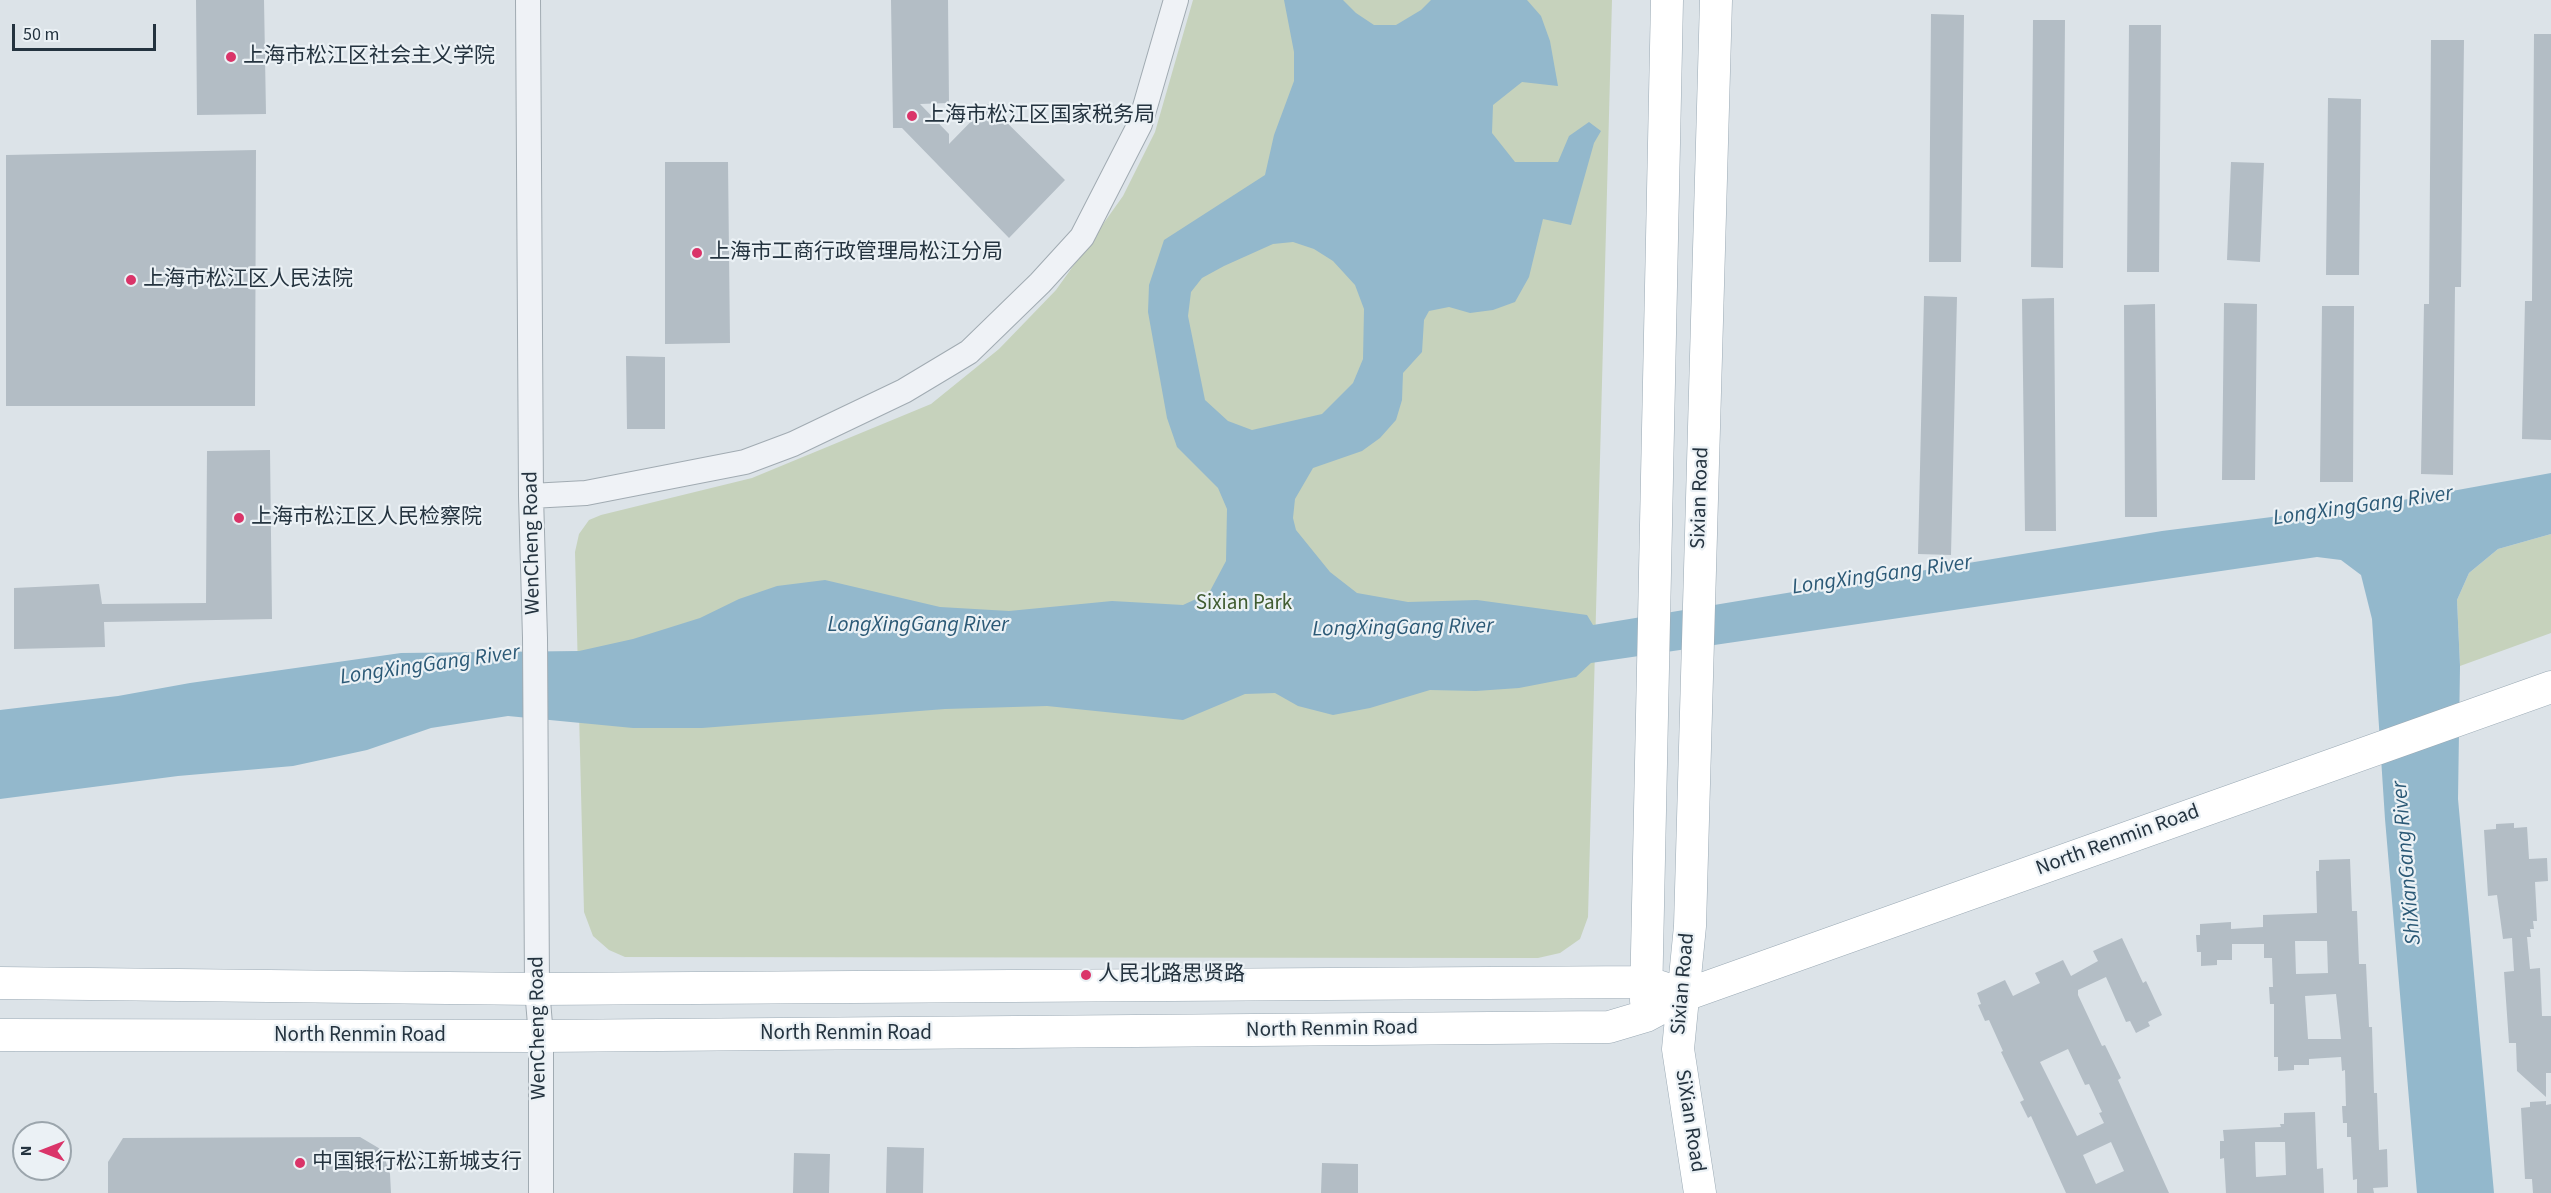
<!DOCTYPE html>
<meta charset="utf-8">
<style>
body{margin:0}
#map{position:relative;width:2551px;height:1193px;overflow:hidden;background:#dce3e8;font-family:"Source Sans 3",sans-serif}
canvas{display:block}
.north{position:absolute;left:12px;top:1121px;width:60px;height:60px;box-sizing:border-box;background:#ebf1f5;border:2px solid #9ba5ac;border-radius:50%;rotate:270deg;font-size:16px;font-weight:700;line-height:24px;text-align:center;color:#24333f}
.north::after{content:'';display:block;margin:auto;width:21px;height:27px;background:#da3469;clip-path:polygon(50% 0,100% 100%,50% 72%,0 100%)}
.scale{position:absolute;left:12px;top:24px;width:144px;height:27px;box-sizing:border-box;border:3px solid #24333f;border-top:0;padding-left:8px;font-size:18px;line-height:21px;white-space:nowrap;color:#24333f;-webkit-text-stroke:4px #ebf1f5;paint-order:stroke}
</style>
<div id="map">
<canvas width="2551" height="1193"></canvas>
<div class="north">N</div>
<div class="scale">50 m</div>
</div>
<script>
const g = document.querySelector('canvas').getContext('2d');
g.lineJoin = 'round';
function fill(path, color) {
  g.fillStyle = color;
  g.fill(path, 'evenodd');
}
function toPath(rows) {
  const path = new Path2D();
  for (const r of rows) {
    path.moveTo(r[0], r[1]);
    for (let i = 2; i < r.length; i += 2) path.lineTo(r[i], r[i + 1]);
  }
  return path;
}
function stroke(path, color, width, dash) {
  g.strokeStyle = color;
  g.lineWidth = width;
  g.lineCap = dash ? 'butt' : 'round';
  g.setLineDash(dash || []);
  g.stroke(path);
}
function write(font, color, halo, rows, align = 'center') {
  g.font = font + ' "Source Sans 3","Noto Sans SC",sans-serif';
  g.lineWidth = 4.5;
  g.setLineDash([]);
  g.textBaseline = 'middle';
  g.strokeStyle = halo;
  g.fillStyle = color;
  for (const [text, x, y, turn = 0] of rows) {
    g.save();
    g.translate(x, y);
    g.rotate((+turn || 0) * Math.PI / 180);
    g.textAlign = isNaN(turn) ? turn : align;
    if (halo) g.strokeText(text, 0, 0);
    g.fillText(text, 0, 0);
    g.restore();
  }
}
fill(toPath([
 [1193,0,1612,0,1588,917,1580,939,1560,953,1538,958,625,957,609,950,593,936,584,912,575,552,579,534,589,520,601,515,752,478,931,404,999,349,1056,290,1123,196,1155,132],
 [2551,534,2551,633,2460,666,2457,600,2469,573,2498,549]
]), '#c6d2bc');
fill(toPath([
 [1284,0,1343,0,1356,13,1374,25,1396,25,1421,10,1431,0,1527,0,1541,16,1550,41,1558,86,1522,82,1493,105,1492,133,1515,162,1558,162,1569,136,1589,122,1601,131,1594,143,1571,225,1543,219,1529,277,1515,302,1493,310,1470,313,1449,307,1429,311,1424,320,1422,352,1403,373,1402,400,1396,420,1380,438,1362,451,1313,468,1295,499,1293,518,1296,530,1330,572,1357,593,1408,602,1477,600,1587,615,1593,625,2162,531,2397,501,2551,473,2551,534,2498,549,2469,573,2457,600,2460,666,2458,799,2494,1193,2417,1193,2385,819,2372,619,2361,575,2341,560,2317,557,1591,663,1576,677,1519,688,1476,691,1430,690,1370,708,1333,715,1298,706,1275,693,1245,694,1183,720,1047,706,945,709,702,728,633,728,508,716,431,728,367,750,293,766,178,776,0,799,0,710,118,696,190,683,401,653,579,651,633,639,700,618,739,599,777,586,825,580,940,607,1009,611,1112,601,1183,605,1209,593,1226,561,1227,509,1218,488,1177,447,1167,418,1148,312,1149,285,1164,240,1265,175,1274,135,1294,81,1294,52],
 [1293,242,1314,249,1333,261,1355,285,1364,309,1363,359,1353,383,1322,414,1252,430,1228,421,1205,400,1188,316,1191,292,1202,278,1224,266,1273,244]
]), '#93b8cc');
fill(toPath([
 [196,0,264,0,266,114,197,115],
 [891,0,948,0,949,103,920,104,949,134,949,144,988,104,1065,180,1009,238,902,128,893,128],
 [1931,14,1964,15,1961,262,1929,262],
 [2033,20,2065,20,2063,268,2031,267],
 [2129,25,2161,25,2159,272,2127,272],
 [2534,34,2551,34,2551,440,2522,439,2525,301,2532,301],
 [2431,40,2464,40,2461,287,2455,287,2453,475,2421,474,2424,304,2429,304],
 [2328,98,2361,99,2359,275,2326,275],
 [256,150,255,406,6,406,6,155],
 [665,162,728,162,730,343,665,344],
 [2231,162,2264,163,2260,262,2227,260],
 [1924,296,1957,297,1951,555,1918,554],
 [2054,298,2056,531,2025,531,2022,299],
 [2224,303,2257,304,2255,480,2222,480],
 [2155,304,2157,517,2125,517,2124,305],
 [2322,306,2354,306,2353,482,2320,482],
 [626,356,665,357,665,429,627,429],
 [270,450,272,619,104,622,105,647,14,649,14,588,99,584,102,604,206,603,207,451],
 [2514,823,2514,828,2527,827,2529,859,2547,858,2548,881,2535,882,2537,921,2533,921,2534,929,2530,929,2531,937,2527,937,2530,969,2540,968,2542,1016,2551,1016,2551,1073,2546,1073,2546,1097,2517,1071,2516,1043,2509,1043,2504,972,2514,971,2512,938,2503,939,2497,895,2488,896,2484,830,2496,829,2496,824],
 [2350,859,2352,911,2357,911,2359,964,2366,964,2369,1027,2372,1027,2374,1093,2377,1093,2379,1150,2387,1149,2388,1187,2373,1188,2374,1193,2357,1193,2357,1179,2353,1180,2351,1137,2347,1137,2347,1123,2343,1123,2342,1106,2346,1106,2345,1070,2342,1071,2341,1057,2309,1059,2309,1065,2294,1065,2294,1070,2278,1071,2278,1057,2274,1057,2274,1004,2270,1004,2269,987,2273,987,2272,958,2264,958,2264,944,2232,944,2232,960,2217,960,2217,965,2201,966,2201,952,2197,952,2196,935,2200,935,2200,924,2231,922,2231,929,2263,927,2263,915,2317,913,2316,871,2319,871,2319,860],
 [2295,941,2327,941,2328,973,2296,974],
 [2336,994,2341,1039,2308,1039,2305,996],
 [2122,938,2143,983,2146,981,2162,1015,2148,1022,2150,1026,2136,1033,2130,1021,2126,1022,2106,977,2078,990,2078,995,2102,1046,2105,1045,2121,1078,2118,1080,2169,1193,2066,1193,2031,1116,2028,1118,2020,1102,2024,1100,2001,1052,2003,1051,1989,1020,1985,1021,1978,1005,1981,1004,1977,993,2005,980,2013,996,2040,983,2035,973,2063,960,2071,976,2098,961,2093,951],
 [2068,1049,2085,1085,2089,1084,2102,1112,2099,1113,2104,1123,2077,1136,2040,1062],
 [2111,1142,2124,1171,2096,1184,2083,1155],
 [2546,1101,2546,1105,2551,1104,2551,1193,2533,1193,2532,1179,2525,1179,2521,1108,2530,1107,2530,1102],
 [2315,1112,2317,1169,2323,1168,2324,1193,2226,1193,2224,1158,2220,1159,2220,1141,2224,1141,2223,1130,2281,1127,2280,1124,2284,1124,2284,1113],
 [2255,1142,2285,1142,2286,1175,2256,1177],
 [360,1137,382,1150,390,1174,391,1193,108,1193,108,1162,123,1138],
 [887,1147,924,1148,923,1193,886,1193],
 [794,1153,830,1154,829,1193,793,1193],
 [1322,1163,1358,1164,1358,1193,1321,1193]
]), '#b3bdc5');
const minor = toPath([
 [528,0,531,496,535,638,537,989,541,1036,541,1193],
 [531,496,586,493,745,462,793,444,904,391,969,352,1040,283,1082,237,1140,124,1176,0]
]);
const major = toPath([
 [0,983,537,989,1645,982,1685,995],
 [1646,1001,1667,0],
 [0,1035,541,1036,1609,1027,1646,1016,1685,995,2551,687],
 [1700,1193,1678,1049,1690,926,1716,0]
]);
stroke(minor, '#a1abb2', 26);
stroke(major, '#9aa9b4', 33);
stroke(minor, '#eff2f6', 24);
stroke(major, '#fff', 32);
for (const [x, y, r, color] of [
 [231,57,6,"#da3469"],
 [912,116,6,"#da3469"],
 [697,253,6,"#da3469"],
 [131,280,6,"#da3469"],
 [239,518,6,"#da3469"],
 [1086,975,6,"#da3469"],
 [300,1163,6,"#da3469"]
]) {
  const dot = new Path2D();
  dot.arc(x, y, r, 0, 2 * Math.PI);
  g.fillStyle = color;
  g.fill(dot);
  stroke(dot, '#ebf1f5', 2);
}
write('21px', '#24333f', '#ebf1f5', [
 ["上海市松江区社会主义学院",243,57],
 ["上海市松江区国家税务局",924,116],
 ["上海市工商行政管理局松江分局",709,253],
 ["上海市松江区人民法院",143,280],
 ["上海市松江区人民检察院",251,518],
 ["人民北路思贤路",1098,975],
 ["中国银行松江新城支行",312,1163]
], 'left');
write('21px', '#24333f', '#ebf1f5', [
 ["Sixian Road",1701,498,-88],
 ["WenCheng Road",533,543,-91],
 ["North Renmin Road",2118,841,-20],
 ["Sixian Road",1684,984,-85],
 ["WenCheng Road",539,1028,-91],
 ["North Renmin Road",1332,1030,-1],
 ["North Renmin Road",846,1034],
 ["North Renmin Road",360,1036],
 ["SiXian Road",1689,1121,81]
]);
write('21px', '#405c31', '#ebf1f5', [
 ["Sixian Park",1244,604]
]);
write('italic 22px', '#2b5976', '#ebf1f5', [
 ["LongXingGang River",2363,507,-8],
 ["LongXingGang River",1882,576,-8],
 ["LongXingGang River",918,626],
 ["LongXingGang River",1403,629,-1],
 ["LongXingGang River",430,666,-8],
 ["ShiXianGang River",2408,863,-95]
]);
</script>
